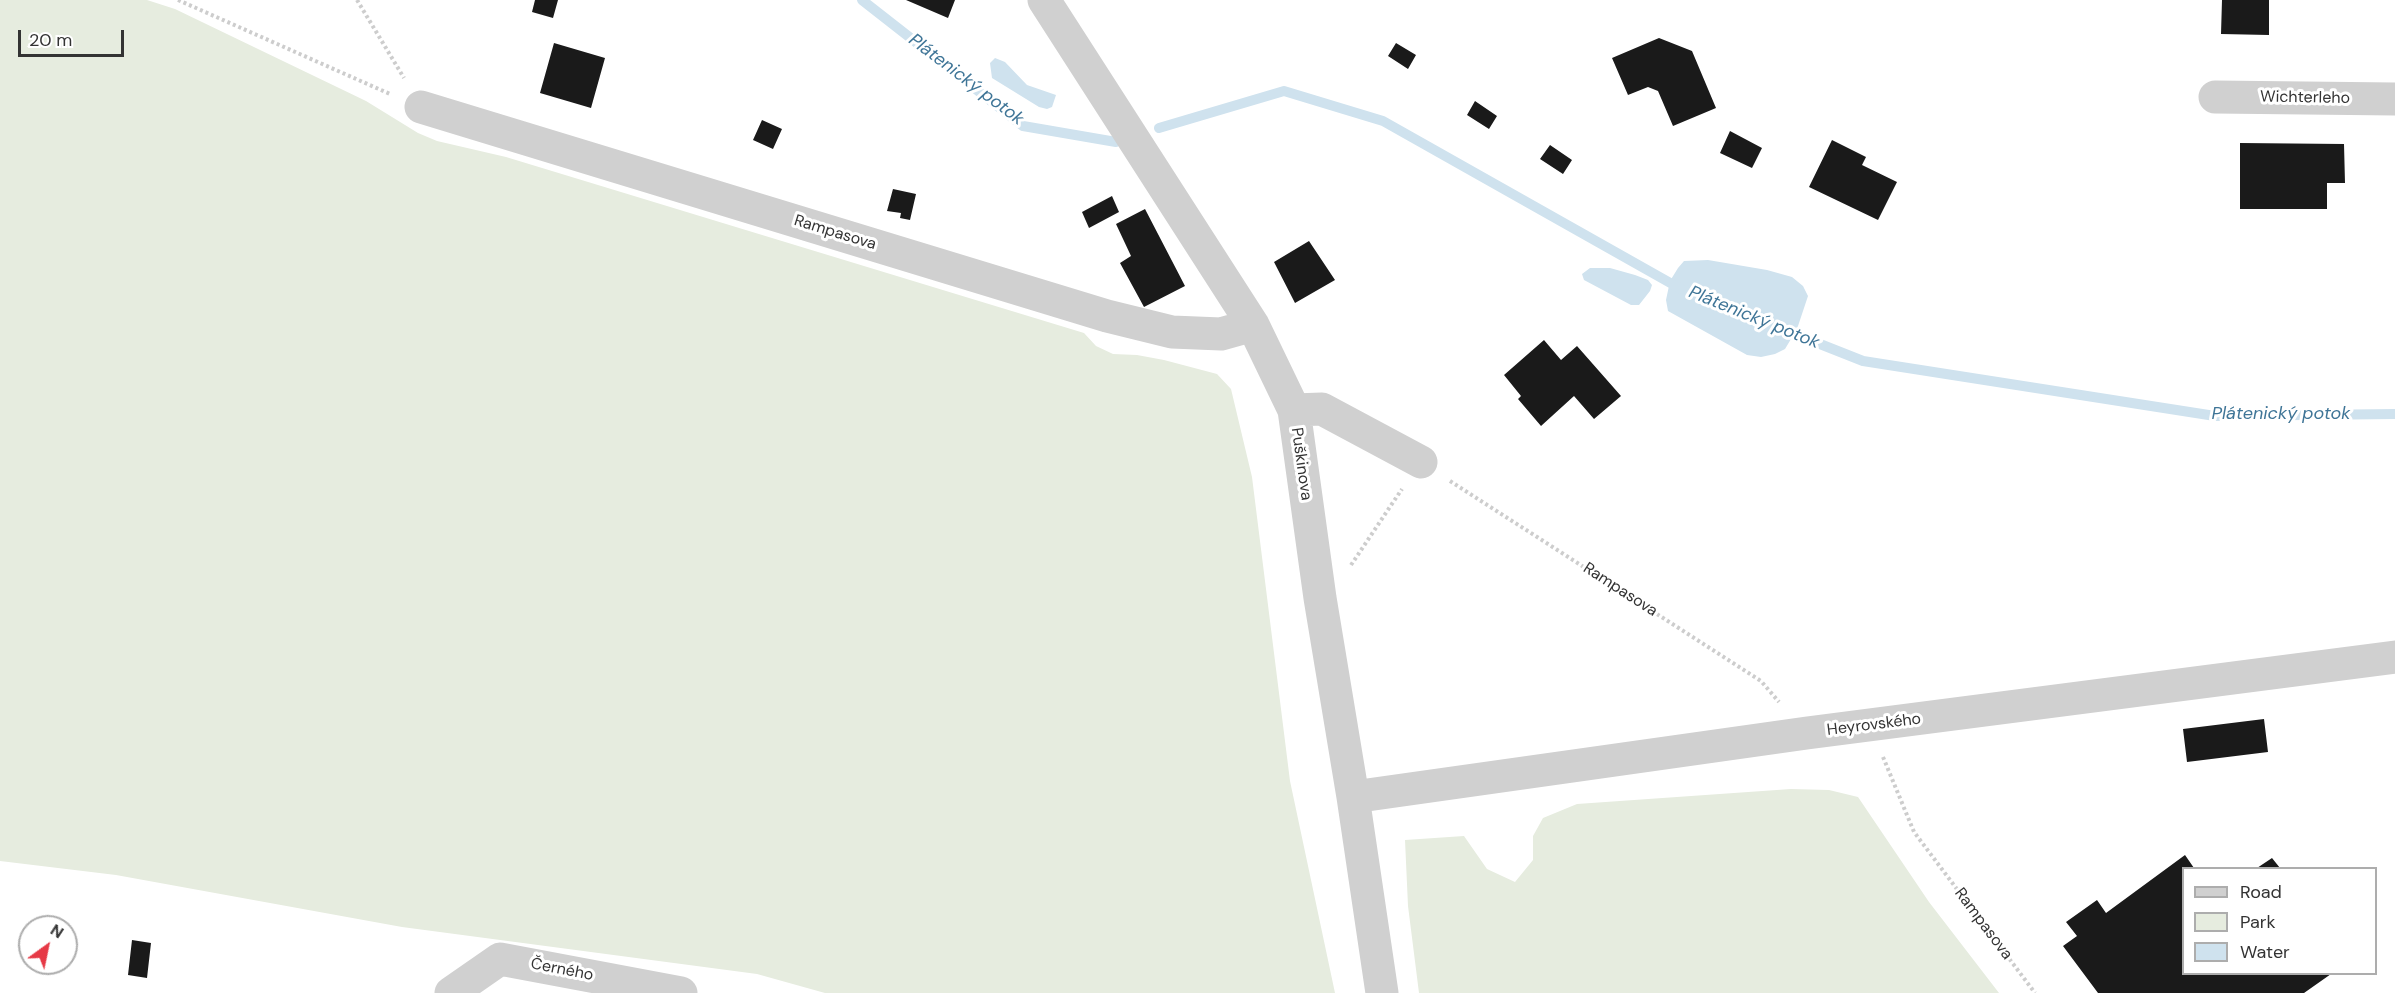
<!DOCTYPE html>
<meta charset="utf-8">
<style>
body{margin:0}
#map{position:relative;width:2395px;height:993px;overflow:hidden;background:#fff;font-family:"DM Sans",sans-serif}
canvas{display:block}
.legend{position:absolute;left:2182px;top:867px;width:195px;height:108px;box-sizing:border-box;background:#fff;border:2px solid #adadad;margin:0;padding:8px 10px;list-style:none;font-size:18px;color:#333}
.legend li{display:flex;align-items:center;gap:12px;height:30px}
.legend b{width:30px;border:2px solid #adadad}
.north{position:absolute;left:18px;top:915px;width:60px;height:60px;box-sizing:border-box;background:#fff;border:2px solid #adadad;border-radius:50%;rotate:33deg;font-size:16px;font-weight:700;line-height:24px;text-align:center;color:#333}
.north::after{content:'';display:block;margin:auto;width:21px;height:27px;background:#e63946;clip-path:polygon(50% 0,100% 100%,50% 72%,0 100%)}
.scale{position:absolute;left:18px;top:30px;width:106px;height:27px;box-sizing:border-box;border:3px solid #333;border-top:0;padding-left:8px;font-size:18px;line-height:21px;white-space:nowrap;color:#333;-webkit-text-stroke:4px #fff;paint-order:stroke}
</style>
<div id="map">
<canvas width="2395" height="993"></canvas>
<ul class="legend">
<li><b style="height:8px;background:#d0d0d0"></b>Road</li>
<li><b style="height:16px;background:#e6ecdf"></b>Park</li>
<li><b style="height:16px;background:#cfe2ee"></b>Water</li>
</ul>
<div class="north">N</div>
<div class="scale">20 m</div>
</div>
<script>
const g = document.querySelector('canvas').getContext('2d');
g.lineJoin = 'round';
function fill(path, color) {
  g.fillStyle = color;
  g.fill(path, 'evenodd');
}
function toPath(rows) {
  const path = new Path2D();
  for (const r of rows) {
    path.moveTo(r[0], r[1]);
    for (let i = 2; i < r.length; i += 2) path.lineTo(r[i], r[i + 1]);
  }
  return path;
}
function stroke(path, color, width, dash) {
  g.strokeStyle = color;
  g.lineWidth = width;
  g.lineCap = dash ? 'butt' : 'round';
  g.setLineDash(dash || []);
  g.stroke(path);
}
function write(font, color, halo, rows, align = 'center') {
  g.font = font + ' "DM Sans",sans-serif';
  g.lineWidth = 6;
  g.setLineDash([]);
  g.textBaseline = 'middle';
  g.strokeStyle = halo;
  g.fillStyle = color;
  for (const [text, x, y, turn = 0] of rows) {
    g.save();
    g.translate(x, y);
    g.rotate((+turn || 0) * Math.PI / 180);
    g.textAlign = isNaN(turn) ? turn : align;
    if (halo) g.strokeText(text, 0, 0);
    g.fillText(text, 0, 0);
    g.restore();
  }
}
fill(toPath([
 [0,0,147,0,175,9,366,101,418,133,437,141,506,157,1084,333,1096,346,1113,354,1137,355,1164,360,1217,374,1231,389,1252,477,1290,781,1335,993,825,993,757,974,402,927,116,875,0,861],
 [1791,789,1829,790,1858,797,1929,902,1999,993,1419,993,1408,906,1405,840,1464,836,1487,869,1515,882,1533,860,1533,836,1543,818,1577,804]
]), '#e6ecdf');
fill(toPath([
 [995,58,1005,62,1027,85,1056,95,1052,107,1047,109,1039,107,992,78,990,63],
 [1708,260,1767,270,1792,277,1803,286,1808,296,1797,329,1785,349,1775,354,1761,357,1747,355,1668,311,1666,300,1670,281,1678,268,1684,261],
 [1590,268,1610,268,1635,275,1648,280,1652,285,1650,291,1639,305,1631,305,1584,280,1582,274]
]), '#cfe2ee');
stroke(toPath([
 [862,0,1023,126,1116,142],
 [1159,128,1284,91,1383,121,1681,289],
 [1782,329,1863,361,2215,416,2395,414]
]), '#cfe2ee', 10);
fill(toPath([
 [535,0,558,0,553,18,532,12],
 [906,0,955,0,948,18],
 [2222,0,2269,0,2269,35,2221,34],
 [1659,38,1692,51,1716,108,1673,126,1658,91,1648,87,1628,95,1612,58],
 [554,43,605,58,591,108,540,93],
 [1396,43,1416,55,1408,69,1388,56],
 [1475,101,1497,116,1489,129,1467,115],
 [762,120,782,129,773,149,753,140],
 [1730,131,1762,148,1752,168,1720,153],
 [1832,140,1866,157,1862,165,1897,182,1878,220,1809,187],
 [2240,143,2344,144,2345,183,2327,183,2327,209,2240,209],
 [1550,145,1572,160,1563,174,1540,159],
 [893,189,916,194,910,220,900,218,901,213,887,211],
 [1112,196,1119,212,1089,228,1082,212],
 [1145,209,1185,286,1144,307,1120,263,1131,256,1116,224],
 [1309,241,1335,280,1295,303,1274,262],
 [1544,340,1561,360,1577,346,1621,396,1594,419,1574,396,1541,426,1518,399,1521,396,1504,375],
 [2264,719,2268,752,2187,762,2183,729],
 [2185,855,2194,868,2184,868,2184,974,2331,974,2304,993,2098,993,2063,946,2077,936,2066,922,2097,900,2106,913],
 [2272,858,2280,868,2257,868],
 [132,940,151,943,147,978,128,975]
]), '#1a1a1a');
stroke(toPath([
 [178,0,390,94],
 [357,0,404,78],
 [1450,481,1761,681,1779,702],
 [1351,565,1402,489],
 [1883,757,1914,832,2035,993]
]), '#cdcdcd', 4, [3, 3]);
stroke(toPath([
 [1044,0,1253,325,1294,410,1320,598,1353,797,1382,993],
 [2215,97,2395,99],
 [421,107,1107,316,1172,332,1221,334,1253,325],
 [1294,410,1322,409,1421,462],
 [1353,797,1807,733,2395,657],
 [451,993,500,959,681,993]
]), '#d0d0d0', 33);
write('16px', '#333', '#fff', [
 ["Wichterleho",2305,98,1],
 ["Rampasova",835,233,17],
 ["Puškinova",1301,464,82],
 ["Rampasova",1620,590,33],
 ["Heyrovského",1874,725,-7],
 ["Rampasova",1983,924,53],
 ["Černého",562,970,11]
]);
write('italic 18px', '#3f7597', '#fff', [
 ["Plátenický potok",966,80,37],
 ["Plátenický potok",1754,318,22],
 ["Plátenický potok",2281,414]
]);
</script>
